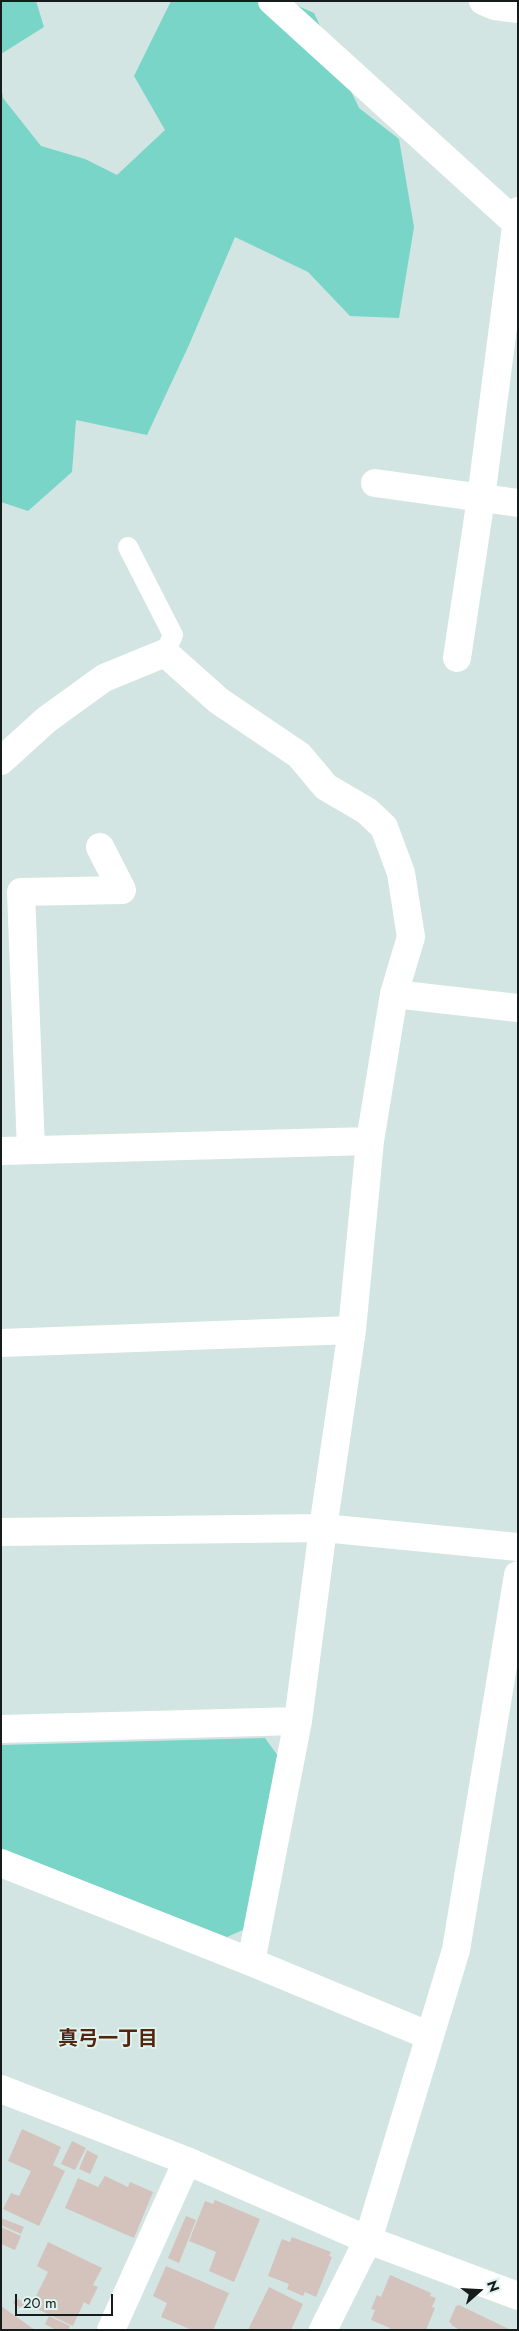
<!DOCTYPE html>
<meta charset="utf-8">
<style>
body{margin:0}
#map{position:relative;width:519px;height:2331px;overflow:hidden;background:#d2e5e2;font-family:Jost,sans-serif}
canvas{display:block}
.frame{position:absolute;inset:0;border:2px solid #161c1b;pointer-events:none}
.north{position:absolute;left:454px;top:2266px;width:50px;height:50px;-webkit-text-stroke:4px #dff3ef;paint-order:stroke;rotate:71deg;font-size:14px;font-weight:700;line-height:20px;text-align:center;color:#161c1b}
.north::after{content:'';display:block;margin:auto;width:18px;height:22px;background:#161c1b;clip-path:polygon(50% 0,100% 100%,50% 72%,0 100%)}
.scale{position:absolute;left:15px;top:2294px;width:98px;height:22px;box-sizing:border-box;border:2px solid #161c1b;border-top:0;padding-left:6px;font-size:15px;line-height:18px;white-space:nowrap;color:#161c1b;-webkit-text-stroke:4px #dff3ef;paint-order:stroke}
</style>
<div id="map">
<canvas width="519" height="2331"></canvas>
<div class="frame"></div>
<div class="north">N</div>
<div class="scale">20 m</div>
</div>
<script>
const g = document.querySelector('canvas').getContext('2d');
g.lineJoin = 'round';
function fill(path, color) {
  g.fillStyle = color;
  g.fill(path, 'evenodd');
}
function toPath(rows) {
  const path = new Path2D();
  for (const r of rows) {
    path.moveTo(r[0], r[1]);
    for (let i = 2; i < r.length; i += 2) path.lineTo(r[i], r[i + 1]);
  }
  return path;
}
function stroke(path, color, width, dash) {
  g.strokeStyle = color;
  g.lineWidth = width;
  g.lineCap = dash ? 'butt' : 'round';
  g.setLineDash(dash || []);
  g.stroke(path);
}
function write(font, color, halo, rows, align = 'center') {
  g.font = font + ' Jost,"Noto Sans JP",sans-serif';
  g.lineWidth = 4;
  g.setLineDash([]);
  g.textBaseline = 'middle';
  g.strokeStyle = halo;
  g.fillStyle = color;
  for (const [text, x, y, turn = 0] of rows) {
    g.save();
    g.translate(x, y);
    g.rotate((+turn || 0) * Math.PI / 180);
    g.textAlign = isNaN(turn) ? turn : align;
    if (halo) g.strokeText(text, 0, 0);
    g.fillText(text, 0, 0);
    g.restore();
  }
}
fill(toPath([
 [1,1,36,1,44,27,1,54],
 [171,1,287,1,314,13,359,108,399,139,414,227,399,318,350,316,308,272,235,237,189,345,147,435,76,420,72,472,28,511,1,502,1,85,3,98,41,146,85,159,117,175,165,130,134,76],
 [265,1738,278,1756,245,1929,227,1937,1,1849,1,1745]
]), '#78d5c8');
fill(toPath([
 [22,2129,61,2147,53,2165,65,2171,39,2226,3,2209,11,2193,19,2196,31,2171,8,2161],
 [72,2141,86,2148,75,2170,61,2164],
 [87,2150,98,2156,90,2174,79,2169],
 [105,2176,128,2187,130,2182,153,2192,134,2238,65,2208,78,2178,98,2187],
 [215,2200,260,2219,234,2282,209,2271,216,2252,189,2241,205,2201,213,2204],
 [186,2216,196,2220,179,2263,168,2258],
 [1,2218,24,2227,21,2234,1,2225],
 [1,2227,21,2236,15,2250,1,2244],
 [292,2237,331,2252,329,2256,332,2257,316,2297,305,2292,303,2296,287,2289,289,2284,268,2276,282,2239,290,2242],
 [48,2242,102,2268,93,2285,98,2287,89,2305,84,2302,73,2326,31,2306,48,2272,37,2266],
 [166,2266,229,2293,213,2330,192,2330,161,2317,167,2303,153,2296],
 [390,2275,431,2293,430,2296,436,2298,432,2307,435,2308,426,2330,389,2330,390,2328,371,2320,375,2310,371,2309,377,2295,381,2297],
 [269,2287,303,2304,291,2330,248,2330],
 [16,2298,25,2303,23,2309,13,2303],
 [459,2305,511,2330,460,2330,451,2325,452,2324,449,2322,456,2306],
 [1,2306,35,2330,1,2330],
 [49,2316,70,2326,68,2330,56,2330,45,2324]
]), '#d3c3bc');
stroke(toPath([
 [128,547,173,635,165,653]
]), '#fff', 20);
stroke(toPath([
 [272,1,516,223],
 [483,1,495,6,518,9],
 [375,483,518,503],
 [457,658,481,498,518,211],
 [1,761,46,720,104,678,165,653,219,701,299,755,326,787,367,811,384,827,401,873,411,937,394,994,370,1141,352,1330,323,1528,298,1721,251,1962],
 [394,994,518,1008],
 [31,1150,21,892,122,890,100,847],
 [1,1151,370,1141],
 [1,1343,352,1330],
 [1,1532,323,1528,518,1547],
 [1,1729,298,1721],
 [1,1863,251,1962,430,2036],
 [1,2089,187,2161,368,2240,518,2296],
 [111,2330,187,2161],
 [323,2330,368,2240,456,1950,518,1575]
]), '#fff', 28);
write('bold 20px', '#54240c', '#dff3ef', [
 ["真弓一丁目",108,2040]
]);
</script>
